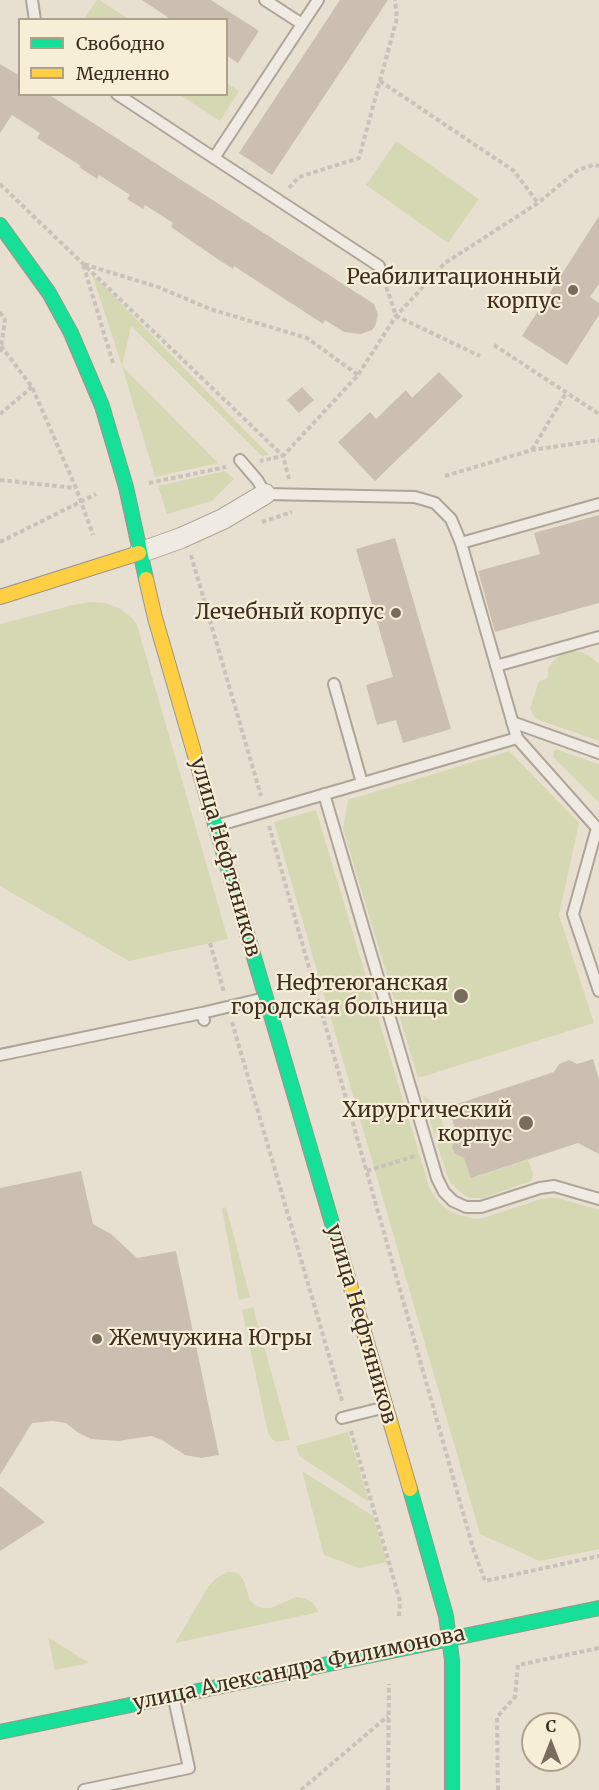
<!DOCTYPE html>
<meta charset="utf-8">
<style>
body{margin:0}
#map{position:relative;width:599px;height:1790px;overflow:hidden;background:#e7e0d1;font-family:Merriweather,serif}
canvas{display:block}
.legend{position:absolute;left:18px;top:18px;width:210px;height:78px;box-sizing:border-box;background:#f7eed8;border:2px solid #ada18e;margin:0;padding:8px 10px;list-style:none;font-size:18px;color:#3d2e20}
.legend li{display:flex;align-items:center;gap:12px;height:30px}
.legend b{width:30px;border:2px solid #ada18e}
.north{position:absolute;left:521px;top:1712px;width:60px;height:60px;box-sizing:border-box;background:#f7eed8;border:2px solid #ada18e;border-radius:50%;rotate:0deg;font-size:16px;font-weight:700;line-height:24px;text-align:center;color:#3d2e20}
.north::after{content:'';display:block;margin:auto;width:21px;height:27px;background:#786c5e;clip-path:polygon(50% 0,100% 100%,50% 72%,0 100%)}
</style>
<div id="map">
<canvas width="599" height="1790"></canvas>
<ul class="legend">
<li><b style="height:8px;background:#16e098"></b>Свободно</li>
<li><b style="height:8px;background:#ffcf43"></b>Медленно</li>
</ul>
<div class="north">С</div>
</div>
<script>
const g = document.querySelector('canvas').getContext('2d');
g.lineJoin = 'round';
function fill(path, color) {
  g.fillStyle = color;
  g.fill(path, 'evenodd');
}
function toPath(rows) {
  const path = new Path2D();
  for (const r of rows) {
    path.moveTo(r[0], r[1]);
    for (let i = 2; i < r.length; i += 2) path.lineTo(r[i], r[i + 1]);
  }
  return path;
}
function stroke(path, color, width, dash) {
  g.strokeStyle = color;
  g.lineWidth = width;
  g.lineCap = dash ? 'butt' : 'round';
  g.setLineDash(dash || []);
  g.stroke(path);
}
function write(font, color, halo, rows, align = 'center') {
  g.font = font + ' Merriweather,serif';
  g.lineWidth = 4.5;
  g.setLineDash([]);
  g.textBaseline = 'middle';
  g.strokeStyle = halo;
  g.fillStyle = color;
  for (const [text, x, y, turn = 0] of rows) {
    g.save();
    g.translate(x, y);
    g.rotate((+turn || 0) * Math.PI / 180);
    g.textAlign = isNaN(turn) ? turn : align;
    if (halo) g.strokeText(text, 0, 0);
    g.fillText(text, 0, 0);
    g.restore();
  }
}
fill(toPath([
 [97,0,99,0,129,19,84,19],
 [227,83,239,91,220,121,180,95,226,94],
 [396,141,479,199,448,243,366,185],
 [92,274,269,455,262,456,131,326,122,366,218,463,155,477,122,366],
 [225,471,234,479,212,501,167,514,158,486],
 [90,602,105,603,119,608,131,617,137,625,228,939,129,961,0,886,0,624,77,604],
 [572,651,581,652,590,656,599,664,599,741,536,719,530,709,539,681,547,679,549,667,555,659,562,654],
 [555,749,599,764,599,803,553,757],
 [509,751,579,823,559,915,594,1023,418,1078,343,829,348,800],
 [316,810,430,1190,439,1202,451,1212,474,1219,483,1218,541,1199,549,1198,558,1198,599,1210,599,1549,540,1561,480,1534,274,822],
 [423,1095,437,1105,445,1131,434,1134],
 [456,1134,459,1141,454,1143,452,1146,454,1153,463,1153,475,1177,528,1160,533,1174,531,1181,483,1198,472,1198,464,1195,450,1183,436,1141],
 [226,1207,250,1297,239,1300,222,1209],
 [253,1307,290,1440,276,1442,272,1439,268,1433,242,1310],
 [348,1432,369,1502,299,1456,296,1446],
 [302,1471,373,1516,387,1562,359,1568,324,1555],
 [227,1572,234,1572,240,1575,244,1581,250,1600,255,1605,263,1608,271,1608,296,1597,304,1598,312,1602,319,1612,175,1643,208,1587,215,1579],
 [48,1637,89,1663,55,1670]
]), '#d6d7b3');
fill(toPath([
 [142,0,211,0,259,31,238,63,226,55,226,20,172,20],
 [340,0,388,0,272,175,239,153],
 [0,64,20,76,20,94,48,94,374,304,378,315,375,326,372,330,361,334,344,332,325,320,323,324,234,266,233,269,216,258,171,227,173,223,145,205,143,209,127,199,130,195,99,175,97,179,79,167,81,166,37,138,40,133,12,115,0,133],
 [599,216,599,284,590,297,599,303,599,315,567,365,522,336],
 [439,372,463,396,375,481,338,442,370,412,376,419,406,390,412,398],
 [302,387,314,400,299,413,287,400],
 [599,515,599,603,495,632,478,571,540,554,534,533],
 [395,538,451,729,403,743,396,720,377,725,366,685,393,677,356,549],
 [593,1059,599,1079,599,1154,578,1143,471,1178,464,1158,454,1153,452,1146,458,1138,448,1107,554,1072,559,1064,569,1060,577,1064],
 [81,1171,93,1224,111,1234,137,1258,176,1251,219,1455,201,1458,185,1455,162,1440,151,1436,118,1441,91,1439,77,1432,66,1423,53,1421,32,1423,0,1475,0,1188],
 [0,1486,45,1522,0,1551]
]), '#cbbfb2');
const lane = toPath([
 [32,0,35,20],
 [265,0,302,24],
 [117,94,214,158,318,0],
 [214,158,379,266],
 [461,543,599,504],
 [496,666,599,637],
 [334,684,362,783],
 [512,722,599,753],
 [517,738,597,828,573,914,599,991],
 [324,794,437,1178,444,1192,453,1201,466,1207,481,1207,540,1188,554,1186,599,1199],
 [216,826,517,738,461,543,451,519,435,503,415,497,265,494,258,481,240,460],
 [204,1020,202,1013,265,998],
 [0,1055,202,1013],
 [342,1418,386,1407],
 [84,1790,189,1768,174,1699]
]);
const street = toPath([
 [139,553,181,538,223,519,265,494]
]);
const fast = toPath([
 [0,225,49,293,71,333,102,406,126,487,146,579],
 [205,790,346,1271],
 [410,1489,446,1616,452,1660,452,1790],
 [0,1732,599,1608]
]);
const slow = toPath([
 [146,579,155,618,205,790],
 [0,597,139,553],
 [346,1271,410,1489]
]);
stroke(lane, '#ada599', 14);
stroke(street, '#ada599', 22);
stroke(fast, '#9c958a', 16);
stroke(slow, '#9c958a', 16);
stroke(toPath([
 [380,81,514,171,538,203],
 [0,184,283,456,260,461],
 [289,188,299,177,359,158,397,18,395,0],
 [384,280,396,316,480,356],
 [0,312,5,320,0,354],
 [494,345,599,414],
 [1,346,32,387,76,488,93,535],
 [113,363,83,264,158,287,210,309,307,338,358,375],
 [0,414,32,387],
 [532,450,566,393],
 [445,476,532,450,599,440],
 [289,479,283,456,358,375,396,316,445,263,538,203,578,170,593,165,599,166],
 [0,480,75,488],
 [149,483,226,467],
 [262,522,292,512],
 [0,542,96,494],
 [191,555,261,796],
 [269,826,473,1548,485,1581,599,1556],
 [210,943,224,992],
 [232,1022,343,1404],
 [367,1171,415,1156],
 [351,1431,400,1601,399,1616],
 [301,1790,388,1716],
 [388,1790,389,1684],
 [498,1790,497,1717,515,1697,518,1665,599,1648]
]), '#c8c2b9', 4, [4.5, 3]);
stroke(lane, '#efebe3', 10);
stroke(street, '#efebe3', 20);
stroke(fast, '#16e098', 14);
stroke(slow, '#ffcf43', 14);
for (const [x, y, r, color] of [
 [573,290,6,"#786c5e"],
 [396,613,6,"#786c5e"],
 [461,996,8,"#786c5e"],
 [526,1123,8,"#786c5e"],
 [97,1339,6,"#786c5e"]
]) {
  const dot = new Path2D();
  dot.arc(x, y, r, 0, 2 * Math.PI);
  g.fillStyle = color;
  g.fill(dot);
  stroke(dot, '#f7eed8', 2);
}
write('21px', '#3d2e20', '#f7eed8', [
 ["Реабилитационный",561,278],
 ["корпус",561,302],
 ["Лечебный корпус",384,613],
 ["Нефтеюганская",448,984],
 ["городская больница",448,1008],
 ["Хирургический",512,1111],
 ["корпус",512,1135],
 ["Жемчужина Югры",109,1339,"left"]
], 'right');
write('21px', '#3d2e20', '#f7eed8', [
 ["улица Нефтяников",225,857,74],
 ["улица Нефтяников",361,1324,74],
 ["улица Александра Филимонова",299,1669,-12]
]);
</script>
